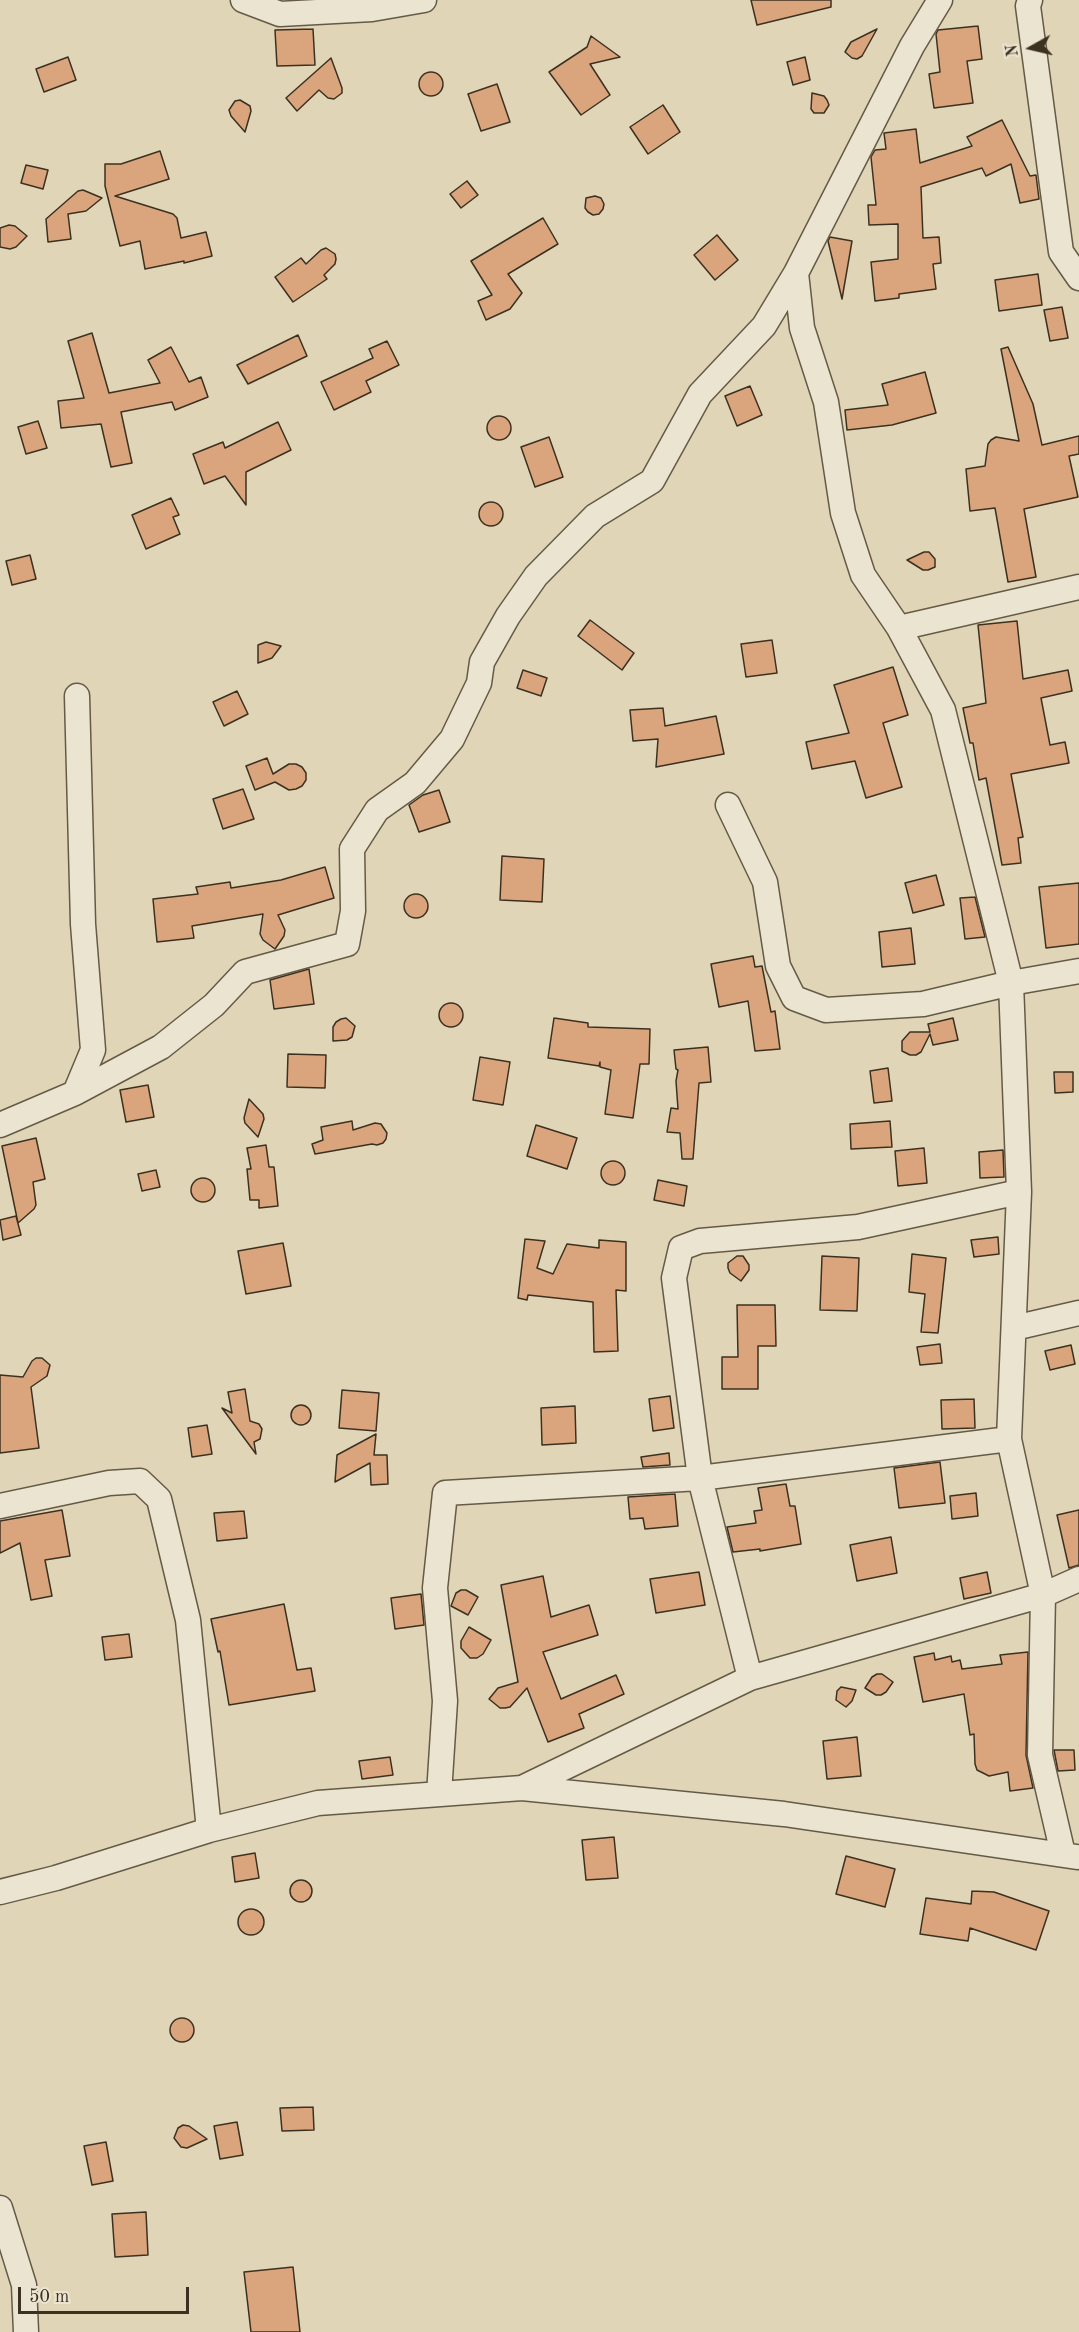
<!DOCTYPE html>
<style>
body{margin:0}
#map{position:relative;width:1079px;height:2332px;overflow:hidden;background:#e0d6b7;font-family:"Old Standard TT",serif}
canvas{display:block}
.north{position:absolute;left:1001px;top:18px;width:60px;height:60px;-webkit-text-stroke:4px #ebe4d0;paint-order:stroke;rotate:262deg;font-size:16px;font-weight:700;line-height:24px;text-align:center;color:#3c3121}
.north::after{content:'';display:block;margin:auto;width:21px;height:27px;background:#3c3121;clip-path:polygon(50% 0,100% 100%,50% 72%,0 100%)}
.scale{position:absolute;left:18px;top:2287px;width:171px;height:27px;box-sizing:border-box;border:3px solid #3c3121;border-top:0;padding-left:8px;font-size:18px;line-height:21px;white-space:nowrap;color:#3c3121;-webkit-text-stroke:4px #ebe4d0;paint-order:stroke}
</style>
<div id="map">
<canvas width="1079" height="2332"></canvas>
<div class="north">N</div>
<div class="scale">50 m</div>
</div>
<script>
const g = document.querySelector('canvas').getContext('2d');
g.lineJoin = 'round';
function fill(path, color) {
  g.fillStyle = color;
  g.fill(path, 'evenodd');
}
function toPath(rows) {
  const path = new Path2D();
  for (const r of rows) {
    if (r.length === 3) {
      path.moveTo(r[0] + r[2], r[1]);
      path.arc(r[0], r[1], r[2], 0, 2 * Math.PI);
      continue;
    }
    path.moveTo(r[0], r[1]);
    for (let i = 2; i < r.length; i += 2) path.lineTo(r[i], r[i + 1]);
  }
  return path;
}
function stroke(path, color, width, dash) {
  g.strokeStyle = color;
  g.lineWidth = width;
  g.lineCap = dash ? 'butt' : 'round';
  g.setLineDash(dash || []);
  g.stroke(path);
}
const building = toPath([
 [751,0,831,0,831,7,757,25,751,0],
 [978,26,982,59,967,61,973,103,934,108,929,74,940,72,936,34,938,30,978,26],
 [313,29,315,65,277,66,275,30,313,29],
 [877,29,862,56,857,59,852,58,845,52,851,42,877,29],
 [591,36,620,57,590,64,610,95,581,115,549,72,587,47,591,36],
 [68,57,76,80,44,92,36,69,68,57],
 [805,57,810,80,793,85,787,62,805,57],
 [331,58,342,88,342,93,334,99,328,98,319,90,297,111,286,98,331,58],
 [431,84,12],
 [497,84,510,122,481,131,468,94,497,84],
 [812,93,824,96,827,100,829,105,824,113,814,113,811,109,812,93],
 [240,100,250,106,251,111,245,132,231,116,229,110,235,101,240,100],
 [663,105,680,132,648,154,630,127,663,105],
 [1002,120,1030,176,1036,175,1039,199,1020,203,1011,164,986,176,982,168,921,187,923,238,939,237,941,263,933,264,936,289,899,294,899,298,875,301,871,262,898,259,898,224,869,225,868,205,876,205,871,157,875,150,886,149,884,133,916,129,920,163,972,146,967,137,1002,120],
 [160,151,169,179,115,196,173,214,177,218,181,238,206,232,212,256,184,263,184,261,145,269,140,241,120,246,105,186,105,164,121,164,160,151],
 [26,165,48,170,43,189,21,183,26,165],
 [467,181,478,195,461,208,450,194,467,181],
 [83,190,102,198,86,211,68,214,71,239,48,242,46,219,78,191,83,190],
 [595,196,601,198,604,204,603,209,599,214,593,215,588,212,585,208,586,198,595,196],
 [543,218,558,244,508,274,522,293,510,309,486,320,478,301,492,295,471,261,543,218],
 [9,225,15,226,27,236,16,247,10,249,0,247,0,228,9,225],
 [717,235,738,260,715,280,694,255,717,235],
 [830,237,852,241,842,299,828,241,830,237],
 [326,248,335,254,336,259,335,264,324,275,327,279,293,302,275,277,301,258,306,264,321,250,326,248],
 [1038,274,1042,305,999,311,995,280,1038,274],
 [1062,307,1068,338,1050,341,1044,310,1062,307],
 [92,333,109,393,160,383,148,360,171,347,189,382,201,377,208,397,175,410,172,402,121,412,132,463,111,467,101,424,61,428,58,401,84,398,68,341,92,333],
 [298,335,307,356,248,384,237,365,298,335],
 [387,341,399,365,366,381,371,392,334,410,321,382,373,358,369,349,387,341],
 [1008,347,1033,404,1042,445,1079,436,1079,454,1069,456,1078,497,1024,509,1036,577,1008,582,995,508,970,511,966,469,985,466,988,444,991,440,996,437,1019,441,1001,349,1008,347],
 [925,372,936,413,892,425,847,430,845,410,888,405,882,384,925,372],
 [750,386,762,415,737,426,725,396,750,386],
 [499,428,12],
 [38,421,47,448,26,454,18,427,38,421],
 [278,422,291,450,246,472,246,505,225,476,204,484,193,454,223,442,225,448,278,422],
 [549,437,563,477,535,487,521,447,549,437],
 [171,498,179,515,173,517,180,534,146,549,132,515,171,498],
 [491,514,12],
 [924,552,929,552,935,559,935,567,928,570,923,570,907,560,924,552],
 [30,555,36,579,12,585,6,561,30,555],
 [590,620,634,653,622,670,578,636,590,620],
 [1017,621,1023,679,1068,670,1072,691,1041,698,1050,745,1065,742,1069,763,1011,774,1023,837,1018,838,1021,863,1002,865,986,778,979,780,973,743,970,743,963,708,986,703,978,625,1017,621],
 [772,640,777,673,746,677,741,644,772,640],
 [266,642,281,646,272,658,258,663,258,645,266,642],
 [893,667,908,715,883,723,902,787,866,798,855,761,812,769,806,742,849,733,834,685,893,667],
 [523,670,547,678,541,696,517,688,523,670],
 [237,691,248,714,224,726,213,702,237,691],
 [663,708,665,726,716,716,724,754,656,767,658,739,633,741,630,710,663,708],
 [267,758,273,774,289,764,296,764,302,767,306,773,306,780,302,786,296,789,289,790,275,782,255,790,246,766,267,758],
 [243,789,254,819,223,829,213,799,243,789],
 [439,790,450,822,419,832,409,805,423,795,439,790],
 [502,856,544,859,542,902,500,900,502,856],
 [325,867,334,898,278,915,285,930,284,936,275,949,263,940,260,934,263,914,192,926,194,938,157,942,153,899,198,894,196,887,230,882,231,888,281,880,325,867],
 [936,875,944,905,913,913,905,883,936,875],
 [1079,883,1079,944,1046,948,1039,887,1079,883],
 [416,906,12],
 [975,897,985,937,965,939,960,898,975,897],
 [911,928,915,964,882,967,879,932,911,928],
 [753,956,755,967,762,966,771,1012,775,1011,780,1049,755,1051,748,1001,719,1007,711,964,753,956],
 [309,969,314,1004,274,1009,270,980,309,969],
 [451,1015,12],
 [346,1018,355,1026,352,1037,347,1040,333,1041,333,1027,336,1022,341,1019,346,1018],
 [554,1018,588,1023,588,1027,650,1029,649,1064,640,1064,633,1118,605,1114,611,1070,600,1067,600,1062,599,1066,548,1058,554,1018],
 [953,1018,958,1040,933,1045,930,1034,921,1052,916,1055,910,1055,902,1051,902,1041,910,1032,930,1032,928,1024,953,1018],
 [708,1047,711,1082,699,1083,693,1159,682,1159,680,1133,667,1132,671,1108,678,1109,676,1081,678,1070,676,1069,674,1050,708,1047],
 [288,1054,326,1055,325,1088,287,1087,288,1054],
 [480,1057,510,1062,503,1105,473,1100,480,1057],
 [888,1068,892,1101,874,1103,870,1071,888,1068],
 [1054,1072,1073,1072,1073,1092,1055,1093,1054,1072],
 [148,1085,154,1117,126,1122,120,1090,148,1085],
 [249,1099,263,1114,264,1119,258,1137,245,1123,244,1118,249,1099],
 [352,1121,353,1130,375,1123,381,1124,387,1133,386,1139,383,1143,377,1145,372,1144,315,1154,312,1144,323,1140,321,1127,352,1121],
 [890,1121,892,1147,851,1149,850,1124,890,1121],
 [536,1125,577,1138,567,1169,527,1156,536,1125],
 [36,1138,45,1179,33,1182,36,1205,34,1209,18,1223,2,1146,36,1138],
 [266,1145,269,1167,274,1167,278,1206,259,1208,259,1200,250,1200,247,1169,251,1169,247,1148,266,1145],
 [924,1148,927,1183,898,1186,895,1151,924,1148],
 [1003,1150,1004,1177,980,1178,979,1152,1003,1150],
 [613,1173,12],
 [156,1170,160,1187,142,1191,138,1174,156,1170],
 [203,1190,12],
 [658,1180,687,1186,684,1206,654,1200,658,1180],
 [16,1216,21,1235,3,1240,0,1220,16,1216],
 [998,1237,999,1254,974,1257,971,1240,998,1237],
 [525,1239,545,1241,537,1268,553,1274,567,1244,599,1248,599,1240,626,1242,626,1291,616,1290,618,1351,594,1352,593,1302,528,1295,527,1300,518,1298,525,1239],
 [283,1243,291,1286,246,1294,238,1251,283,1243],
 [912,1254,946,1258,938,1333,921,1332,925,1294,909,1292,912,1254],
 [737,1256,743,1256,749,1265,749,1270,741,1281,730,1273,728,1268,728,1263,737,1256],
 [822,1256,859,1258,857,1311,820,1310,822,1256],
 [737,1305,775,1305,776,1346,758,1346,758,1389,722,1389,722,1357,738,1357,737,1305],
 [940,1344,942,1363,920,1365,917,1347,940,1344],
 [1071,1345,1075,1364,1050,1370,1045,1351,1071,1345],
 [36,1358,42,1358,50,1365,47,1376,31,1387,39,1448,0,1453,0,1375,23,1377,32,1361,36,1358],
 [245,1389,250,1421,259,1424,262,1429,260,1439,254,1442,256,1454,222,1408,232,1413,228,1392,245,1389],
 [342,1390,379,1393,376,1431,339,1428,342,1390],
 [670,1396,674,1428,653,1431,649,1399,670,1396],
 [974,1399,975,1428,942,1429,941,1400,974,1399],
 [301,1415,10],
 [575,1406,576,1443,542,1445,541,1408,575,1406],
 [207,1425,212,1454,192,1457,188,1428,207,1425],
 [376,1434,374,1455,387,1455,388,1484,371,1485,370,1463,335,1482,337,1455,376,1434],
 [669,1453,670,1465,643,1467,641,1457,669,1453],
 [940,1462,945,1503,899,1508,894,1468,940,1462],
 [786,1484,790,1506,795,1506,801,1544,760,1551,760,1549,733,1552,727,1527,756,1523,754,1511,762,1510,758,1488,786,1484],
 [976,1493,978,1516,952,1519,950,1496,976,1493],
 [675,1494,678,1526,645,1529,643,1518,630,1519,628,1497,675,1494],
 [62,1510,70,1556,45,1560,52,1596,31,1600,20,1543,0,1553,0,1521,62,1510],
 [1079,1510,1079,1565,1069,1568,1057,1515,1079,1510],
 [244,1511,247,1538,217,1541,214,1513,244,1511],
 [891,1537,897,1573,857,1581,850,1545,891,1537],
 [699,1572,705,1605,656,1613,650,1579,699,1572],
 [987,1572,991,1593,964,1599,960,1578,987,1572],
 [543,1576,551,1617,589,1605,598,1635,543,1652,561,1699,616,1675,624,1694,579,1714,584,1728,548,1742,527,1688,510,1707,505,1708,500,1708,489,1699,498,1688,518,1682,501,1585,543,1576],
 [461,1590,466,1590,478,1597,468,1615,451,1606,456,1593,461,1590],
 [421,1594,424,1625,395,1629,391,1598,421,1594],
 [284,1604,297,1670,311,1668,315,1691,229,1705,220,1651,218,1652,211,1619,284,1604],
 [469,1627,491,1640,483,1654,477,1658,470,1658,461,1648,461,1641,469,1627],
 [129,1634,132,1657,105,1660,102,1637,129,1634],
 [1028,1652,1026,1755,1033,1788,1010,1791,1008,1772,989,1776,977,1770,975,1764,974,1734,970,1735,964,1694,923,1702,914,1657,934,1653,935,1660,951,1656,952,1662,960,1660,962,1669,1002,1664,1000,1655,1028,1652],
 [877,1674,882,1674,893,1682,886,1692,881,1695,876,1695,865,1688,872,1677,877,1674],
 [841,1687,856,1690,852,1701,846,1707,836,1700,837,1691,841,1687],
 [857,1737,861,1776,827,1779,823,1741,857,1737],
 [1054,1750,1074,1750,1075,1770,1058,1771,1054,1750],
 [390,1757,393,1775,362,1779,359,1761,390,1757],
 [614,1837,618,1878,586,1880,582,1840,614,1837],
 [255,1853,259,1878,235,1882,232,1857,255,1853],
 [846,1856,895,1869,885,1907,836,1894,846,1856],
 [301,1891,11],
 [972,1891,994,1892,1049,1911,1036,1950,970,1928,968,1941,920,1934,926,1898,971,1904,972,1891],
 [251,1922,13],
 [182,2030,12],
 [313,2107,314,2130,282,2131,280,2108,313,2107],
 [237,2122,243,2155,220,2159,214,2126,237,2122],
 [183,2125,189,2126,207,2139,187,2148,181,2147,174,2138,178,2128,183,2125],
 [106,2142,113,2181,92,2185,84,2146,106,2142],
 [146,2212,148,2255,115,2257,112,2214,146,2212],
 [293,2267,300,2332,251,2332,244,2272,293,2267]
]);
fill(building, '#daa57d');
stroke(building, '#3c3121', 1.5);
const street = toPath([
 [243,0,280,14,372,9,424,0],
 [1030,0,1028,6,1061,252,1079,278],
 [796,273,802,328,826,402,843,513,863,575,899,628,943,710,1011,983,1019,1192,1009,1439,1043,1595,1040,1755,1063,1854],
 [899,628,1079,587],
 [728,805,765,882,778,966,794,998,826,1010,923,1004,1011,983,1079,971],
 [75,1093,93,1050,83,924,77,696],
 [0,1125,75,1093,161,1047,214,1005,245,972,347,944,353,911,352,849,377,810,415,783,452,739,479,683,482,662,508,616,536,576,595,516,652,481,700,394,764,326,796,273,912,46,940,0],
 [1014,1328,1079,1313],
 [0,1506,109,1483,140,1481,159,1499,188,1620,209,1830],
 [750,1678,700,1478,674,1278,681,1248,700,1241,858,1227,1019,1192],
 [522,1788,750,1678,1043,1595,1079,1579],
 [439,1794,445,1701,435,1588,445,1493,700,1478,1009,1439],
 [0,1892,56,1878,209,1830,318,1803,522,1788,784,1814,1077,1857],
 [0,2208,24,2285,26,2332]
]);
stroke(street, '#655a46', 27);
stroke(street, '#ebe4d0', 24);
</script>
